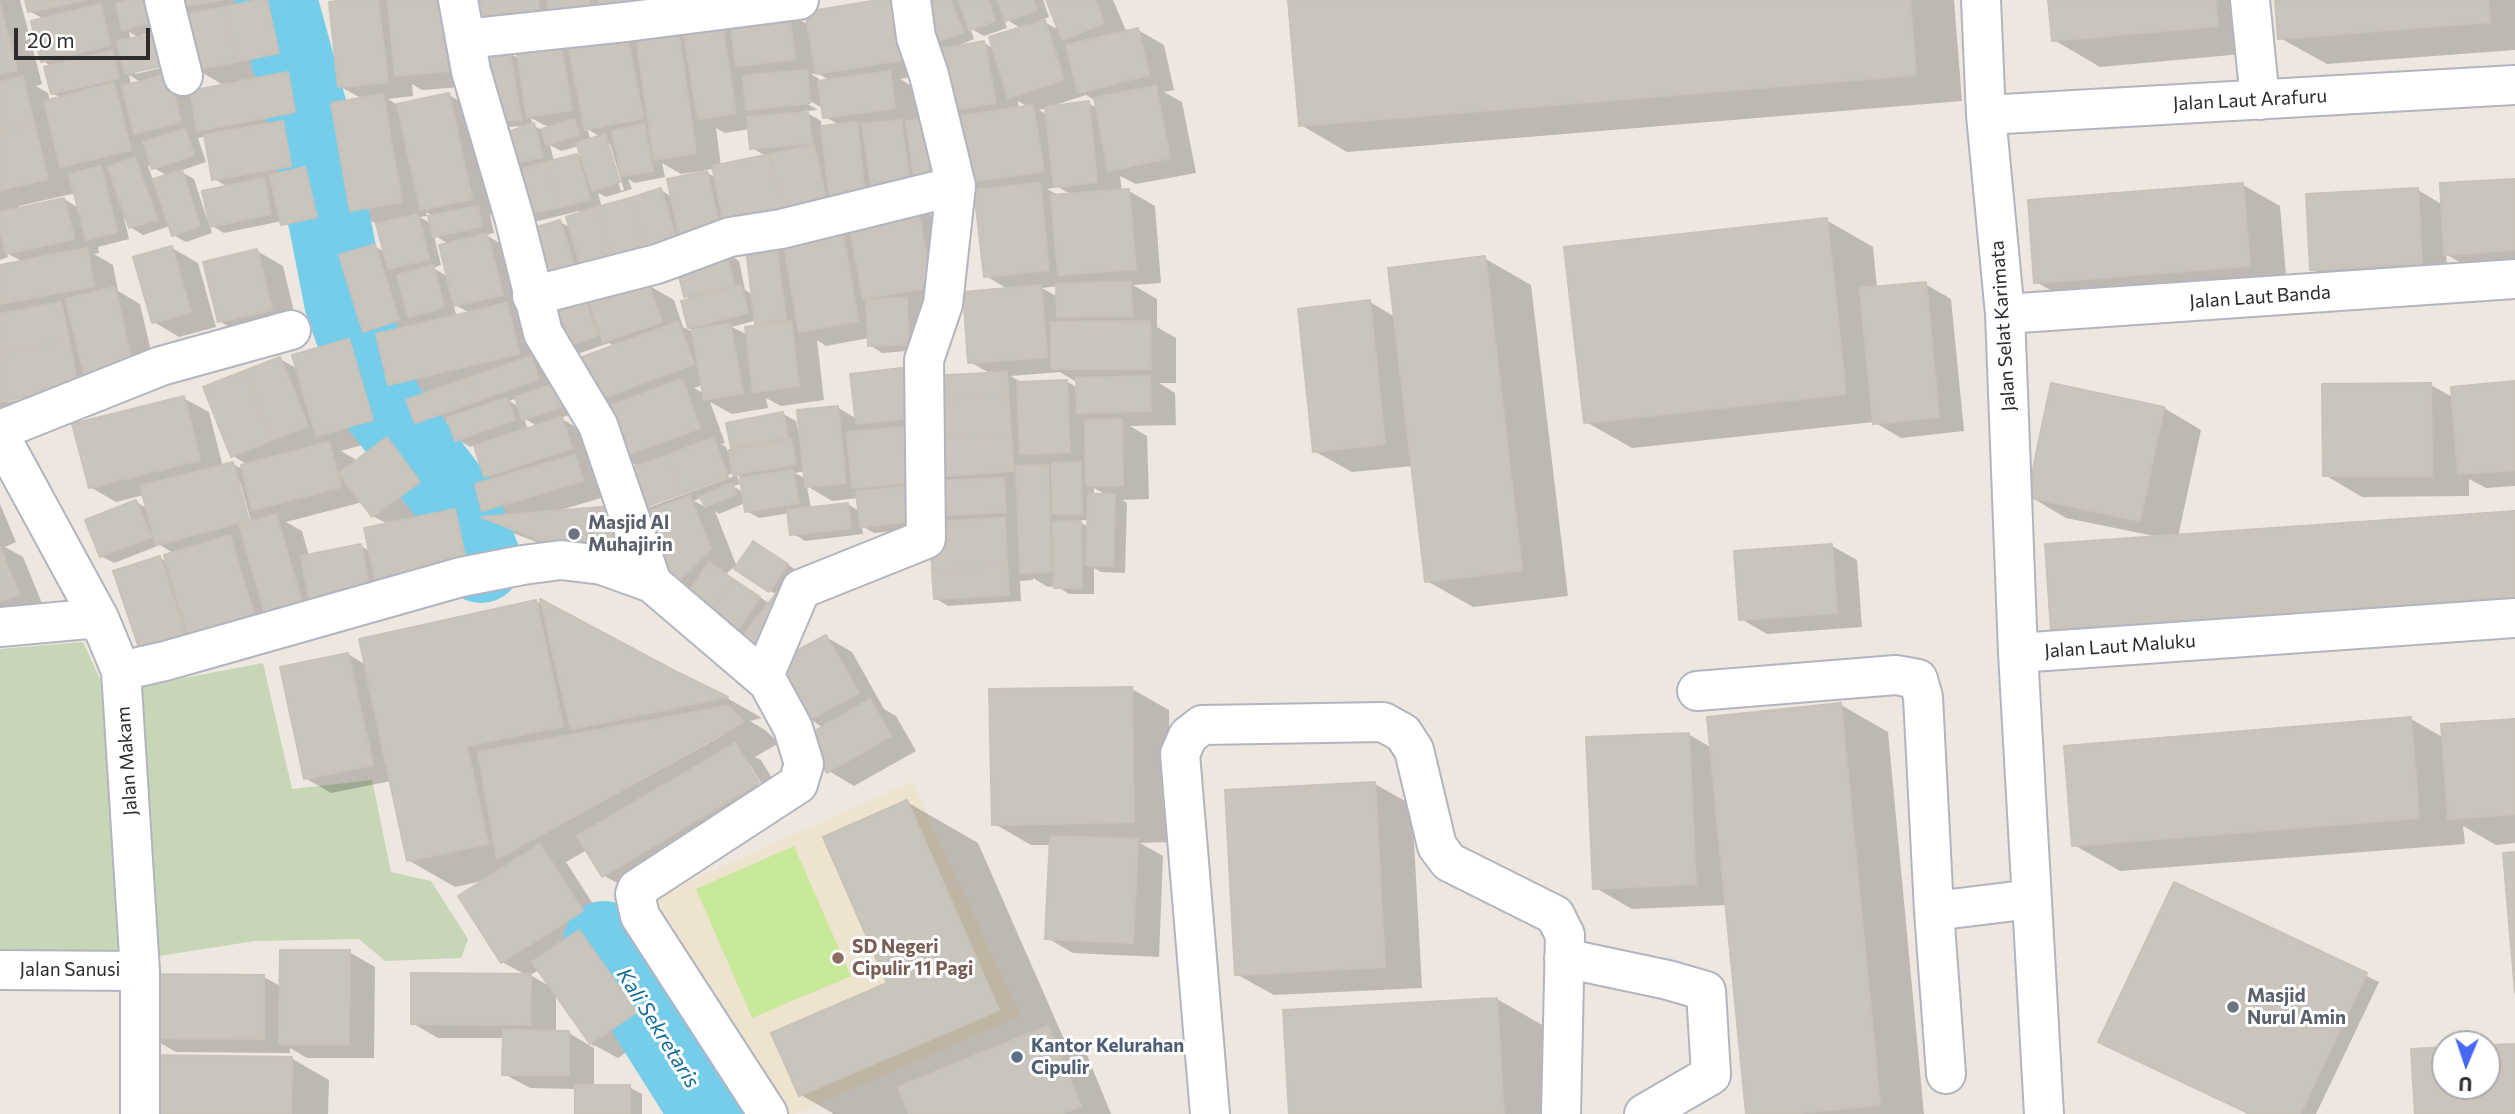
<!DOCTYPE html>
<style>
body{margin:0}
#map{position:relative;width:2515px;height:1114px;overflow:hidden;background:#ede7df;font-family:Commissioner,sans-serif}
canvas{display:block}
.north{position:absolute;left:2431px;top:1030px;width:70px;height:70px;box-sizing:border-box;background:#fff;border:2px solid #ababab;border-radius:50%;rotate:182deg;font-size:19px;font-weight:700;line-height:28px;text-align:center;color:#2c2c2c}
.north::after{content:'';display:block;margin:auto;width:24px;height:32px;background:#4668f3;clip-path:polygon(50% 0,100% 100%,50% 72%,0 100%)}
.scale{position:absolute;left:14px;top:28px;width:136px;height:32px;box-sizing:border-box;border:4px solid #2c2c2c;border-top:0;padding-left:9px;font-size:21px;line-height:24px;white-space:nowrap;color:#2c2c2c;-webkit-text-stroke:5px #fff;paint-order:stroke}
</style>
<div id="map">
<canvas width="2515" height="1114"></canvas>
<div class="north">U</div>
<div class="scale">20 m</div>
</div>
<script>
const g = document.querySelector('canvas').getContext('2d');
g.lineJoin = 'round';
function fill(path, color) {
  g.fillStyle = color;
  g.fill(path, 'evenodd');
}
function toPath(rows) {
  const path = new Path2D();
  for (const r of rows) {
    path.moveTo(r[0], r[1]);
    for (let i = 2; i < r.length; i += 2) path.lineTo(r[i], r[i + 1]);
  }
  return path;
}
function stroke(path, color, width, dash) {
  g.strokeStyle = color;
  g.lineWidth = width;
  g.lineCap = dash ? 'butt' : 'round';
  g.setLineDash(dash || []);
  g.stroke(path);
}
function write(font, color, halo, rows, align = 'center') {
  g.font = font + ' Commissioner,sans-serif';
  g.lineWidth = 6;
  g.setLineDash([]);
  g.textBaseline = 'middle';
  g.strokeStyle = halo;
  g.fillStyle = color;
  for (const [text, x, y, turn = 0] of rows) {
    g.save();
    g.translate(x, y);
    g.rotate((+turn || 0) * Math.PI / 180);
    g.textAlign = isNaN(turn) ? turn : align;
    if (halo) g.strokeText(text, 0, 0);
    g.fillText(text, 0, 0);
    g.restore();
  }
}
fill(toPath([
 [912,782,1021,1016,795,1114,778,1114,647,900]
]), '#eee3cf');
fill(toPath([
 [83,642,105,690,116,830,119,955,0,950,0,649],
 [263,663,292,789,372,780,391,872,431,881,468,939,461,958,385,961,359,939,255,941,159,956,142,686]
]), '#c6d6b7');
fill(toPath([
 [794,846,851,976,752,1018,696,889]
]), '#c8e89a');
fill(toPath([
 [0,0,20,0,42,84,36,86,48,93,50,101,61,98,52,93,46,68,53,67,43,61,33,22,44,19,29,11,27,0,168,0,172,3,167,4,172,27,141,35,142,38,168,33,181,40,187,70,166,75,195,92,225,86,196,69,185,17,192,15,178,7,175,0,292,0,293,5,280,8,292,15,304,67,283,71,313,89,320,126,297,131,309,137,315,175,318,177,329,224,295,231,282,221,224,233,209,224,212,233,186,242,173,235,170,226,143,235,130,227,127,217,124,218,129,239,98,247,99,253,94,254,113,265,118,291,140,304,158,381,113,392,100,384,103,401,14,418,0,411,0,267,23,262,7,253,8,257,0,260],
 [129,32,140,38,131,40],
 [184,60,184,63,135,74,135,70],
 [129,75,142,83,131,85],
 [206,136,214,179,228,187,204,192,210,219,207,219,194,179,180,171,206,162,198,138],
 [153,165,154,168,168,176,153,180,148,166],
 [76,193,79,208,64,199,20,210,19,206],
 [86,383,87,387,8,402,8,399],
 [337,0,466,0,482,2,478,0,775,0,484,41,474,86,422,90,412,84,413,96,388,99,399,106,449,95,475,110,497,213,490,215,494,233,486,235,513,251,551,387,576,413,560,418,588,434,597,463,589,466,601,472,608,496,557,511,611,508,639,467,621,456,596,400,615,347,609,343,572,356,559,349,584,299,592,304,648,285,674,300,683,327,691,331,683,302,692,300,685,296,726,253,739,261,745,290,753,295,747,245,558,300,560,222,571,228,580,214,579,211,530,223,504,164,528,126,505,127,492,119,509,53,520,59,560,42,571,49,626,36,638,43,678,31,686,35,722,25,733,32,789,13,810,26,889,0,1043,0,1049,17,1041,20,1060,31,1048,0,1113,0,1127,33,1138,30,1164,45,1174,90,1164,92,1182,102,1196,173,1136,184,1120,176,1122,192,1129,191,1155,206,1161,283,1133,285,1157,299,1157,327,1176,338,1176,383,1159,383,1175,393,1176,425,1130,426,1147,436,1149,499,1122,500,1127,503,1125,573,1101,572,1094,568,1094,594,1069,594,1056,586,1048,587,1033,578,1033,580,1020,581,1021,601,948,606,935,598,931,524,926,528,874,533,862,526,863,534,805,541,792,533,790,513,759,518,747,511,745,503,719,514,715,511,737,567,766,550,799,572,780,662,826,637,852,652,884,709,896,716,916,751,854,786,829,771,823,728,599,566,508,531,486,518,497,517,484,510,494,481,486,476,475,445,470,447,457,439,450,422,429,429,417,421,415,399,390,384,379,339,365,331,374,246,385,252,378,225,352,209,363,99,339,86,341,2],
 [1004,18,1022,29,994,49,984,43,957,48,957,46,974,39,970,28,984,36,1007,28],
 [934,45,943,50,935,52],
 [941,72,948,110,966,182,982,191,986,276,1009,290,970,362,991,374,930,380,857,419,837,407,801,434,799,435,796,421,783,414,733,447,739,450,728,452,726,447,721,444,725,443,710,402,732,414,768,408,766,398,781,406,824,400,817,340,826,346,869,338,870,345,882,353,920,350,919,308,957,301,943,222,917,207,920,121,915,88,900,79],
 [817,73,831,81,819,83,819,79,811,74],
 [1086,95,1096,101,1098,109,1088,103,1055,107,1055,105],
 [803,97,824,109,825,117,840,125,821,128,821,121,804,111,818,110,801,100],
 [1018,101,1028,107,1019,109],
 [1047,108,1048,115,1039,110],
 [531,118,550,128,543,130,533,126],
 [716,128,725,133,750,129,752,148,766,156,721,166],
 [587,129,601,137,591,140],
 [606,144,610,144,624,190,621,191],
 [550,145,561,151,579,146,583,159,577,155,554,162],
 [662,163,681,174,703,171,703,174,672,197,661,190,602,208,598,193,606,197,632,189,628,179,635,183,665,177],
 [714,169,716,178,703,170],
 [1058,187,1072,195,1060,196,1047,189],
 [426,212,435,217,432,224,420,217,427,216],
 [434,235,450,245,449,277,433,268,441,265],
 [1058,286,1058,297,1042,288],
 [453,304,470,313,457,317],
 [757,320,764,326,748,335,732,327],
 [1060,372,1078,383,1078,388,1066,381,1019,383,1019,381,1011,376],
 [703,385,705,394,694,388],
 [517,398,520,407,509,401],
 [524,418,538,427,528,430],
 [805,471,806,479,795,473],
 [736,472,737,475,639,511,639,508],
 [737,475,742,478,744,493,733,486,740,484],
 [807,486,832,501,858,498,860,512,848,504,811,509],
 [1094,488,1106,495,1094,495],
 [703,497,707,508,694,501],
 [1076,520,1089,520,1089,527],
 [734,567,777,595,770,604,726,574],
 [1290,0,1954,0,1962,101,1347,152,1301,125],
 [2050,0,2259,0,2264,52,2100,67,2054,40],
 [2277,0,2515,0,2515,50,2327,64,2280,38],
 [2515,180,2515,266,2471,269,2446,254,2448,278,2338,284,2312,269,2418,190,2443,205],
 [2243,185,2280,206,2287,287,2073,303,2036,282],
 [1826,220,1873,247,1877,288,1925,284,1951,299,1964,431,1901,438,1874,422,1632,448,1586,422],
 [172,248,198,263,216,327,179,337,154,322],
 [257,251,283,266,297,324,245,336,219,321],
 [1484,258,1531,285,1568,596,1473,607,1427,581,1413,466,1352,472,1314,451,1370,302,1395,317],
 [349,341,375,356,398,435,341,451,355,459,356,462,387,440,413,454,445,497,414,519,455,511,481,526,492,580,167,665,160,558,169,563,175,554,160,545,114,563,101,556,136,502,148,509,144,495,116,502,90,487,183,398,209,412,223,467,233,464,244,470,248,465,233,456,280,359,298,369],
 [237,482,240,482,253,528,249,529],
 [363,502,373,516,389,525,370,551,361,546,309,556,302,531,286,522],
 [2515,383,2515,486,2486,488,2469,479,2469,496,2362,497,2325,475,2431,385,2454,398],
 [2053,385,2164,408,2201,430,2178,537,2515,513,2515,629,2099,658,2053,631,2047,546,2159,537,2066,518,2029,496],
 [0,504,16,542,5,547,23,557,44,608,0,626],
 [1832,546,1857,560,1862,627,1767,634,1741,619],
 [536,601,727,698,762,718,750,721,765,730,779,743,755,757,761,760,784,798,629,890,603,875,587,850,566,862,608,927,589,938,605,947,662,1027,618,1058,594,1045,594,1047,556,993,556,1032,569,1033,594,1048,594,1087,629,1087,642,1094,642,1114,579,1114,577,1089,530,1088,504,1074,504,1038,438,1038,412,1023,526,975,502,962,486,880,455,887,408,860,391,781,331,793,305,778,348,654,366,665],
 [721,732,723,735,527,843,527,839],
 [746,765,750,765,765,790,762,792],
 [539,970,553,988,530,975],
 [1132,689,1169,710,1171,842,1140,843,1163,856,1159,957,1073,953,1047,938,1051,845,1031,845,993,823],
 [1841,705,1888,732,1924,1114,1748,1114,1727,905,1632,909,1594,887,1688,734,1712,748],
 [2411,719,2444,738,2515,721,2515,843,2496,845,2463,826,2465,844,2120,871,2074,845],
 [1375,784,1412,805,1422,988,1274,995,1236,974],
 [907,802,978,843,1063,1037,1085,1050,1111,1114,834,1114,801,1095,889,984],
 [2175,884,2379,982,2316,1114,2251,1114],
 [349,952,375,967,374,1058,307,1058,290,1048,290,1053,176,1052,150,1037,264,977,282,987],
 [1497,999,1544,1026,1549,1114,1290,1114],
 [291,1058,329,1080,328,1114,150,1114]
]), '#0003');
stroke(toPath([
 [276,0,311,127,345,301,382,406,457,503,481,562],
 [604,942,712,1114]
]), '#76cdea', 82);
const building = toPath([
 [25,0,86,0,28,12,25,0],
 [131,0,155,0,160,20,122,30,116,4,131,0],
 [175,0,221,0,177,8,175,0],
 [257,0,267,0,279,53,236,62,225,7,257,0],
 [344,0,378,0,388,82,338,87,329,2,344,0],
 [388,0,442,0,449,71,395,76,388,0],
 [486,0,538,0,542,23,469,34,465,3,486,0],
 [548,0,589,0,590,11,549,14,548,0],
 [599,0,657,0,600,6,599,0],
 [878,0,903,0,913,58,816,74,805,12,878,0],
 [923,0,950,0,963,32,930,44,923,0],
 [959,0,988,0,995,21,969,30,959,0],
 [998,0,1033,0,1037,10,1005,21,998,0],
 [1046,0,1095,0,1104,23,1062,40,1046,0],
 [1288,0,1910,0,1916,75,1299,126,1288,0],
 [2048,0,2215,0,2218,26,2052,41,2048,0],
 [2275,0,2488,0,2490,22,2278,39,2275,0],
 [101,4,110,45,41,62,31,21,101,4],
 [0,6,17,70,0,74,0,6],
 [225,7,236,62,194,70,182,15,225,7],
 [789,12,795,59,736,66,730,19,789,12],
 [1045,20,1064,80,1008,98,989,37,1045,20],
 [722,24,736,113,698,119,683,30,722,24],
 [1138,28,1149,75,1078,93,1066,45,1138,28],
 [678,29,696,153,654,160,636,36,678,29],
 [168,31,175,63,125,74,117,41,168,31],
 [627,34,643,118,585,130,568,45,627,34],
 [560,41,572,110,527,117,516,47,560,41],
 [984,41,996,103,946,111,935,50,984,41],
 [112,51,119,78,51,94,44,67,112,51],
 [510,52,521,120,491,120,477,59,510,52],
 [807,70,810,103,746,110,743,76,807,70],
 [890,71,895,108,823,118,818,81,890,71],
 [288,72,295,112,197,131,190,91,288,72],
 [169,74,181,122,134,134,122,86,169,74],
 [23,76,34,123,0,131,0,82,23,76],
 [114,83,131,150,60,167,44,101,114,83],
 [1156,86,1170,158,1108,171,1094,98,1156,86],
 [449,93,472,199,420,210,397,104,449,93],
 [383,94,402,202,350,211,331,103,383,94],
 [1089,101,1097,182,1054,187,1045,107,1089,101],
 [1033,105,1044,171,965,183,954,117,1033,105],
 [808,112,812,143,750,149,747,117,808,112],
 [933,117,943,175,914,179,906,121,933,117],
 [574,119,579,135,546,145,542,129,574,119],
 [901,120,910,185,872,190,862,124,901,120],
 [283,121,291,166,212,180,204,135,283,121],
 [857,122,865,197,830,201,821,126,857,122],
 [34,123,48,179,0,190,0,131,34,123],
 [534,123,543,157,503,165,496,136,534,123],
 [644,124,653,171,621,176,612,131,644,124],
 [185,129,194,155,152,169,143,142,185,129],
 [605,134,620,182,592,191,576,143,605,134],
 [814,145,828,209,784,218,770,154,814,145],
 [577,154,590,199,558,208,546,162,577,154],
 [770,154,784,218,725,230,712,166,770,154],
 [135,157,157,219,129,228,108,167,135,157],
 [546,162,558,208,516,216,503,175,546,162],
 [101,166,117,232,86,240,69,174,101,166],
 [305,167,317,217,281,225,270,175,305,167],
 [182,170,200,226,172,236,153,179,182,170],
 [707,171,720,231,680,239,667,179,707,171],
 [264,178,271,214,210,227,202,191,264,178],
 [2515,179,2515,250,2444,255,2440,183,2515,179],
 [1040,183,1049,270,984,277,974,190,1040,183],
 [2243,183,2250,266,2034,283,2028,200,2243,183],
 [661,188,679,248,648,258,630,198,661,188],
 [2418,188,2422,264,2310,270,2306,194,2418,188],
 [1129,189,1136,269,1058,275,1051,195,1129,189],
 [64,198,74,239,6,254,0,231,0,212,64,198],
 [630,198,648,258,615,267,597,207,630,198],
 [917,205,932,287,863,299,848,218,917,205],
 [478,206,482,226,433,237,428,216,478,206],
 [597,207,615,267,584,277,566,217,597,207],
 [418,214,429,259,388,269,376,224,418,214],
 [1827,218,1846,394,1584,423,1564,247,1827,218],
 [560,220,579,282,531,286,521,232,560,220],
 [841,223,858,321,799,332,782,233,841,223],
 [487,234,503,295,454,306,439,245,487,234],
 [775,236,786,319,755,324,745,240,775,236],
 [375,244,399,320,363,332,339,255,375,244],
 [172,246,191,312,152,323,133,257,172,246],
 [87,248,94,286,0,304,0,265,87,248],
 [257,249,272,310,218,322,203,262,257,249],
 [726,252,734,286,684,297,676,263,726,252],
 [1485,256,1522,570,1425,582,1388,268,1485,256],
 [433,265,444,307,408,317,397,275,433,265],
 [1131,282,1132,316,1057,317,1056,284,1131,282],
 [1926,282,1939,417,1873,424,1860,288,1926,282],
 [648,283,662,322,603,342,590,303,648,283],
 [741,285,748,313,688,328,681,301,741,285],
 [1041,285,1047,357,968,363,963,292,1041,285],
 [115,287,133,367,85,378,66,299,115,287],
 [584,297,598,335,557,350,544,312,584,297],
 [907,298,908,344,868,346,866,300,907,298],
 [1370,300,1385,444,1313,452,1298,309,1370,300],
 [61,302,69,340,0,353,0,314,61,302],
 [507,303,519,354,388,385,376,334,507,303],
 [791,321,799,386,753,392,745,327,791,321],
 [1150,321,1151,369,1051,369,1051,322,1150,321],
 [678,322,694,364,595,401,579,358,678,322],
 [730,323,743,393,704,400,692,330,730,323],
 [349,339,373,420,316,436,292,355,349,339],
 [69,340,78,387,0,402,0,353,69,340],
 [531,356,539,379,477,401,468,378,531,356],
 [280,357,308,426,272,440,244,371,280,357],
 [910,367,917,417,856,424,850,374,910,367],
 [244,371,272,440,231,457,203,387,244,371],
 [1007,372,1008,396,929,401,928,376,1007,372],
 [1150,376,1151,411,1077,413,1076,378,1150,376],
 [468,378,477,401,415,423,406,400,468,378],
 [682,379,700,428,619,458,601,409,682,379],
 [1067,380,1070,452,1020,454,1017,382,1067,380],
 [2515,381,2515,470,2458,474,2451,387,2515,381],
 [556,383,564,406,522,420,515,397,556,383],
 [2051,383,2164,407,2140,521,2027,497,2051,383],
 [2431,383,2432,476,2323,476,2322,384,2431,383],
 [184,396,200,460,89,488,72,424,184,396],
 [1008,396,1011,433,932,438,929,401,1008,396],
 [507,398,515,420,455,441,447,418,507,398],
 [838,406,846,483,805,487,797,410,838,406],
 [783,412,788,437,731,448,726,423,783,412],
 [562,417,572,448,484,477,474,446,562,417],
 [1122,419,1123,485,1086,486,1085,420,1122,419],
 [919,426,923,482,852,488,847,432,919,426],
 [1011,433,1014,471,934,477,932,438,1011,433],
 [387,437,420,482,372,517,339,473,387,437],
 [714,438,728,477,681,494,667,455,714,438],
 [791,439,796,464,733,475,729,450,791,439],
 [329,442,341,487,252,510,241,465,329,442],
 [575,455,583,481,482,511,475,484,575,455],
 [667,455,681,494,631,512,616,473,667,455],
 [233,462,249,520,156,545,140,486,233,462],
 [1081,462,1082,514,1052,514,1052,463,1081,462],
 [1048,465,1051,572,1020,573,1016,466,1048,465],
 [793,470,799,503,745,512,740,478,793,470],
 [1004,478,1006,512,930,516,928,481,1004,478],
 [732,483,737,494,705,507,700,497,732,483],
 [910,486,914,521,860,527,856,492,910,486],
 [1088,494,1115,494,1113,566,1086,565,1088,494],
 [690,496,711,549,667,593,633,518,690,496],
 [136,500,151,537,100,557,85,520,136,500],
 [848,503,851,528,790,535,787,510,848,503],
 [612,506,632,557,571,552,481,517,612,506],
 [455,509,467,565,376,584,364,528,455,509],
 [2515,511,2515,600,2051,632,2045,544,2515,511],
 [276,514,304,609,267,620,239,525,276,514],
 [1005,518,1007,566,932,570,930,522,1005,518],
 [1081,521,1082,588,1054,588,1053,522,1081,521],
 [230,535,255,618,189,639,164,555,230,535],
 [753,541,788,564,769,592,734,569,753,541],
 [361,544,371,595,311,607,301,556,361,544],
 [1832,544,1837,613,1739,620,1734,551,1832,544],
 [0,547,19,594,0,601,0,547],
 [160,556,186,636,140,651,113,571,160,556],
 [709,562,733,579,703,622,679,605,709,562],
 [1007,566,1009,595,934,599,932,570,1007,566],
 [733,579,760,597,731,640,703,622,733,579],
 [778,591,789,600,762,669,733,648,778,591],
 [540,599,675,671,728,697,571,729,540,599],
 [536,600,563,726,467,746,488,844,407,861,359,639,536,600],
 [826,635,859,693,807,721,774,663,826,635],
 [348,653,373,765,304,779,280,667,348,653],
 [1132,687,1134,822,992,825,989,689,1132,687],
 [870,699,891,736,827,773,806,736,870,699],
 [1841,703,1880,1105,1788,1114,1746,1114,1707,717,1841,703],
 [728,706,744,722,497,859,478,752,728,706],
 [2411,717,2419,818,2072,846,2064,746,2411,717],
 [2515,719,2515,814,2448,819,2441,724,2515,719],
 [1689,733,1696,884,1593,889,1586,737,1689,733],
 [735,743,759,783,602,877,577,836,735,743],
 [1375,782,1385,967,1235,975,1225,790,1375,782],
 [907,800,999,1010,799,1096,771,1033,887,983,823,837,907,800],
 [1050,836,1138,839,1133,943,1045,939,1050,836],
 [540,844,583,911,501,963,458,896,540,844],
 [2515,852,2515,993,2503,853,2515,852],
 [2174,882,2367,973,2300,1114,2250,1114,2098,1042,2174,882],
 [579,930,637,1012,590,1044,532,962,579,930],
 [280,950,350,950,349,1044,279,1044,280,950],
 [411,973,531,974,530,1025,411,1024,411,973],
 [149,974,264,975,264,1039,148,1038,149,974],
 [1497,998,1504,1114,1289,1114,1283,1010,1497,998],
 [1048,1026,1081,1106,1061,1114,909,1114,898,1087,1048,1026],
 [503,1030,569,1031,569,1075,502,1075,503,1030],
 [2515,1044,2515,1114,2415,1114,2411,1049,2445,1047,2445,1086,2487,1086,2487,1045,2515,1044],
 [149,1055,292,1057,291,1114,149,1114,149,1055],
 [575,1085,630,1085,630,1114,575,1114,575,1085]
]);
fill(building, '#c9c5bd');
stroke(building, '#c8c2b8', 2);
const minor = toPath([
 [164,0,183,76],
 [1981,0,1986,115,2005,314,2018,653,2044,1114],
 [2250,0,2260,100],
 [465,39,625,22,799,0],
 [1986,115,2515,85],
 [532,296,657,264,730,237,781,229,956,186],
 [2005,314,2515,279],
 [0,430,161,366,291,330],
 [0,436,99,618,121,671,140,971,140,1114],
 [652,583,768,682,793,728,804,764,798,784,637,889,635,894,640,916,768,1114],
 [0,627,99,618],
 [2018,653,2515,618],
 [121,671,165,661,461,577,523,565,561,560,602,565,652,583,598,425,543,333,514,217,471,71,458,0],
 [763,678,801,589,926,539,924,360,943,304,956,186,929,75,916,37,911,0],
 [1697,691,1896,675,1918,679,1923,697,1934,911,2032,899],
 [1934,911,1946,1074],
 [1564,958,1668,980,1706,991,1711,1075,1644,1114],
 [0,970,140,971],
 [1210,1114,1180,754,1188,736,1202,725,1383,722,1403,733,1414,750,1437,846,1449,862,1555,915,1565,935,1561,1114]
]);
stroke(minor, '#b2b5bf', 42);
stroke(minor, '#fff', 38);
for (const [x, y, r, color] of [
 [574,534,7,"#6b7280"],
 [838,958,7,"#8d6e63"],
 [2233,1007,7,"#6b7280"],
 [1017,1057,7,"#5c6f8a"]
]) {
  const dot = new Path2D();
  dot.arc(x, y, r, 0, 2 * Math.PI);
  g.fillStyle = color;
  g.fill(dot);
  stroke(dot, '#fff', 2.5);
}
write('19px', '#2c2c2c', '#fff', [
 ["Jalan Laut Arafuru",2250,100,-3],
 ["Jalan Laut Banda",2260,297,-4],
 ["Jalan Selat Karimata",2003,326,-94],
 ["Jalan Laut Maluku",2120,646,-4],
 ["Jalan Makam",127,761,-94],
 ["Jalan Sanusi",70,970]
]);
write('bold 19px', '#5b616d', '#fff', [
 ["Masjid Al",588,523],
 ["Muhajirin",588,545],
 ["Masjid",2247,996],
 ["Nurul Amin",2247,1018]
], 'left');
write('bold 19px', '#785e54', '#fff', [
 ["SD Negeri",852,947],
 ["Cipulir 11 Pagi",852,969]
], 'left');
write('bold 19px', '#4e5e75', '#fff', [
 ["Kantor Kelurahan",1031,1046],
 ["Cipulir",1031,1068]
], 'left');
write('italic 21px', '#136c99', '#fff', [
 ["Kali Sekretaris",658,1028,58]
]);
</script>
